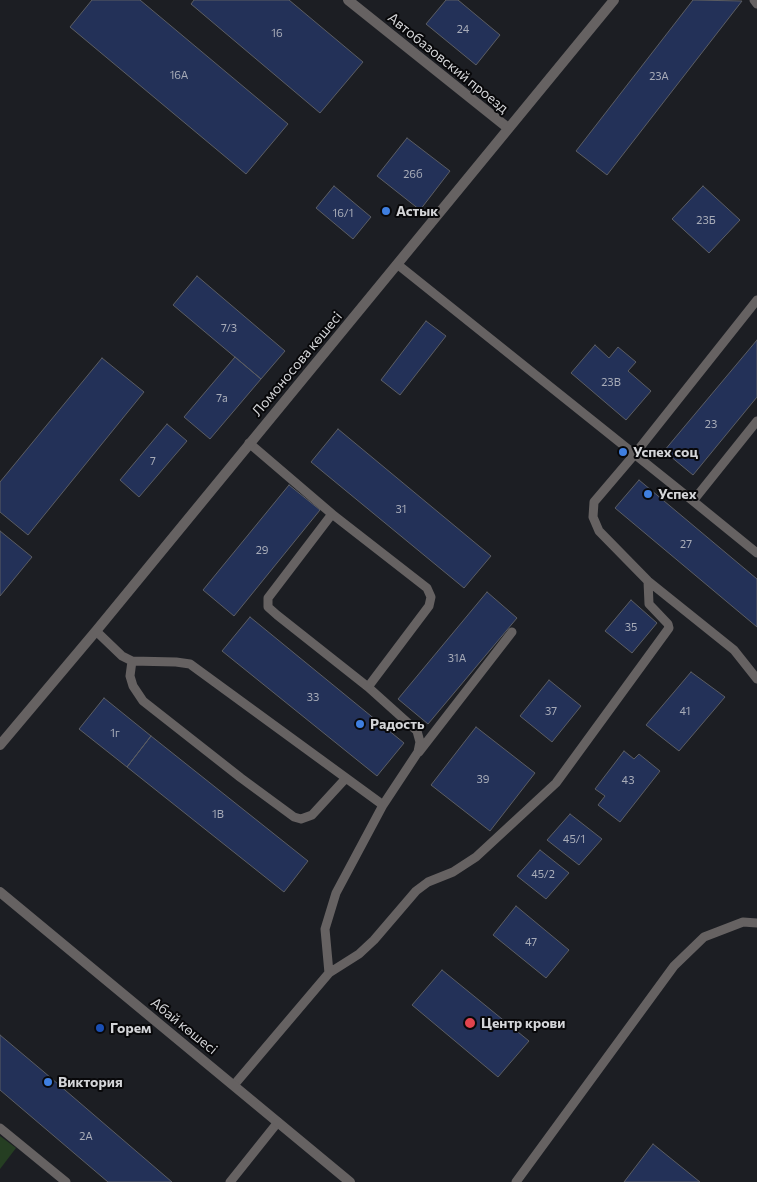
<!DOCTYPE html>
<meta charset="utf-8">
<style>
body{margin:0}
canvas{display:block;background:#1c1e23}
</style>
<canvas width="757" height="1182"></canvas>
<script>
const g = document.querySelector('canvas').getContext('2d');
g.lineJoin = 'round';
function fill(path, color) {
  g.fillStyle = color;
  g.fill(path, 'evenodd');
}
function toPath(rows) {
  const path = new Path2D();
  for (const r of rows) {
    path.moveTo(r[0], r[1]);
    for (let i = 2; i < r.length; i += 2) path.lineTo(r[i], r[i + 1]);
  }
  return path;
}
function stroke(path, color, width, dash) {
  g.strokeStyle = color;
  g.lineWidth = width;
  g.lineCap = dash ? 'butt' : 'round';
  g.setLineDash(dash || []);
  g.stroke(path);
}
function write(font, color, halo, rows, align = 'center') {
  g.font = font + ' Commissioner,sans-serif';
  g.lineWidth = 4;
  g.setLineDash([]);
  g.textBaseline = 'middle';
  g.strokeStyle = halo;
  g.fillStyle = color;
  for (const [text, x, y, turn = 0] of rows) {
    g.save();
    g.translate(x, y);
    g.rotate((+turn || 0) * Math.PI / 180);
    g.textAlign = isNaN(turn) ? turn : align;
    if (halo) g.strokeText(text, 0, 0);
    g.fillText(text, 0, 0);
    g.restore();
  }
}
fill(toPath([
 [0,1136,16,1148,0,1169]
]), '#253e22');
const building = toPath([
 [92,0,140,0,288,124,246,174,70,27,92,0],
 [194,0,289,0,363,62,320,113,191,4,194,0],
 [446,0,458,0,500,35,476,65,426,24,446,0],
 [693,0,742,1,607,175,576,151,693,0],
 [407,138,450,171,420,210,377,176,407,138],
 [334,186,371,217,353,239,316,208,334,186],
 [703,186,740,220,709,253,672,219,703,186],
 [197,276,285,351,261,379,173,305,197,276],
 [426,321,446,336,400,395,381,380,426,321],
 [757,340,757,397,693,475,664,451,757,340],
 [595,345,609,358,618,347,636,362,628,371,651,391,626,420,571,373,595,345],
 [235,357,261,379,210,439,184,417,235,357],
 [102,358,144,392,28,535,0,512,0,482,102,358],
 [167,424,187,441,139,497,120,480,167,424],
 [338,429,491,556,464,588,311,462,338,429],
 [639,480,757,579,757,627,615,508,639,480],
 [289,485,320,510,234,616,203,590,289,485],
 [0,531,32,557,0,596,0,531],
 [487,592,517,618,428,724,398,699,487,592],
 [631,600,657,623,632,653,605,631,631,600],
 [250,617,404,743,377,776,222,651,250,617],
 [691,672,725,697,679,751,646,725,691,672],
 [549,680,581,706,552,742,520,716,549,680],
 [104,698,151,736,127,767,79,729,104,698],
 [476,727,535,773,490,831,431,785,476,727],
 [151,736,308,861,284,892,127,767,151,736],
 [624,751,634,759,639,754,660,771,620,822,598,805,605,796,595,789,624,751],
 [570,814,602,839,579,865,547,840,570,814],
 [540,850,569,873,546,899,517,876,540,850],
 [516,906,569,950,546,978,493,935,516,906],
 [442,970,529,1041,498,1077,412,1005,442,970],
 [0,1035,44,1072,172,1182,108,1182,0,1090,0,1035],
 [653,1144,700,1182,624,1182,653,1144]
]);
fill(building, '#233158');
stroke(building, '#5b5d63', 1);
stroke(toPath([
 [754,0,757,4],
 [397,264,693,501,757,421],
 [757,300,634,455,594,502,593,517,599,531,648,581,734,650,757,679],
 [249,443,332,514,268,598,268,607,277,615,368,687,417,731,420,742,418,752,383,805,336,893,325,929,329,973],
 [693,501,757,553],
 [332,514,427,588,431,597,429,606,368,687],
 [96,631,122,656,132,661,176,662,190,664,383,805],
 [132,661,130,676,133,686,143,701,241,778,294,817,301,819,312,815,346,778],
 [419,752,512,632],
 [234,1085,329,973,359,954,374,940,416,891,428,882,453,872,476,857,556,783,669,628,668,624,649,604,648,581],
 [0,1128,66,1182],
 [230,1182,278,1122],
 [516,1182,674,966,704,937,743,922,757,923]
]), '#666262', 9);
stroke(toPath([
 [348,0,508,128],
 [0,745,96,631,614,0],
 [0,892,350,1182]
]), '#666262', 10);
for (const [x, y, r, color] of [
 [386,211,5,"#3f7fe0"],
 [623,452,5,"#3f7fe0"],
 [648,494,5,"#3f7fe0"],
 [360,724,5,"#3f7fe0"],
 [470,1023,6,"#e0444e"],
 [100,1028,5,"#1a4fb4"],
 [48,1082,5,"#3f7fe0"]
]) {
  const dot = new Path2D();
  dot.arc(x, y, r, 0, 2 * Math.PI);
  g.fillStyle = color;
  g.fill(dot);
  stroke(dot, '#08080a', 2);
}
write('11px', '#a8acb8', null, [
 ["24",463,29],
 ["16",277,33],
 ["16А",179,75],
 ["23А",659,76],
 ["26б",413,174],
 ["16/1",343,213],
 ["23Б",706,220],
 ["7/3",229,328],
 ["23В",611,382],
 ["7а",222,398],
 ["23",711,424],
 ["7",153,461],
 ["31",401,509],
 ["27",686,544],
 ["29",262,550],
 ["35",631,627],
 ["31А",457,658],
 ["33",313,697],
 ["37",551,711],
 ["41",685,711],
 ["1г",115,733],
 ["39",483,779],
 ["43",628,780],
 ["1В",218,814],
 ["45/1",574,839],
 ["45/2",543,874],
 ["47",531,942],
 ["2А",86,1136]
]);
write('14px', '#d4d5d8', '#08080a', [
 ["Автобазовский проезд",448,63,39],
 ["Ломоносова көшесі",297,364,-50],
 ["Абай көшесі",184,1026,39]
]);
write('bold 14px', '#d4d5d8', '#08080a', [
 ["Астык",396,211],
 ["Успех соц",633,452],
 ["Успех",658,494],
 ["Радость",370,724],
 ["Центр крови",481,1023],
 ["Горем",110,1028],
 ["Виктория",58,1082]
], 'left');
</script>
